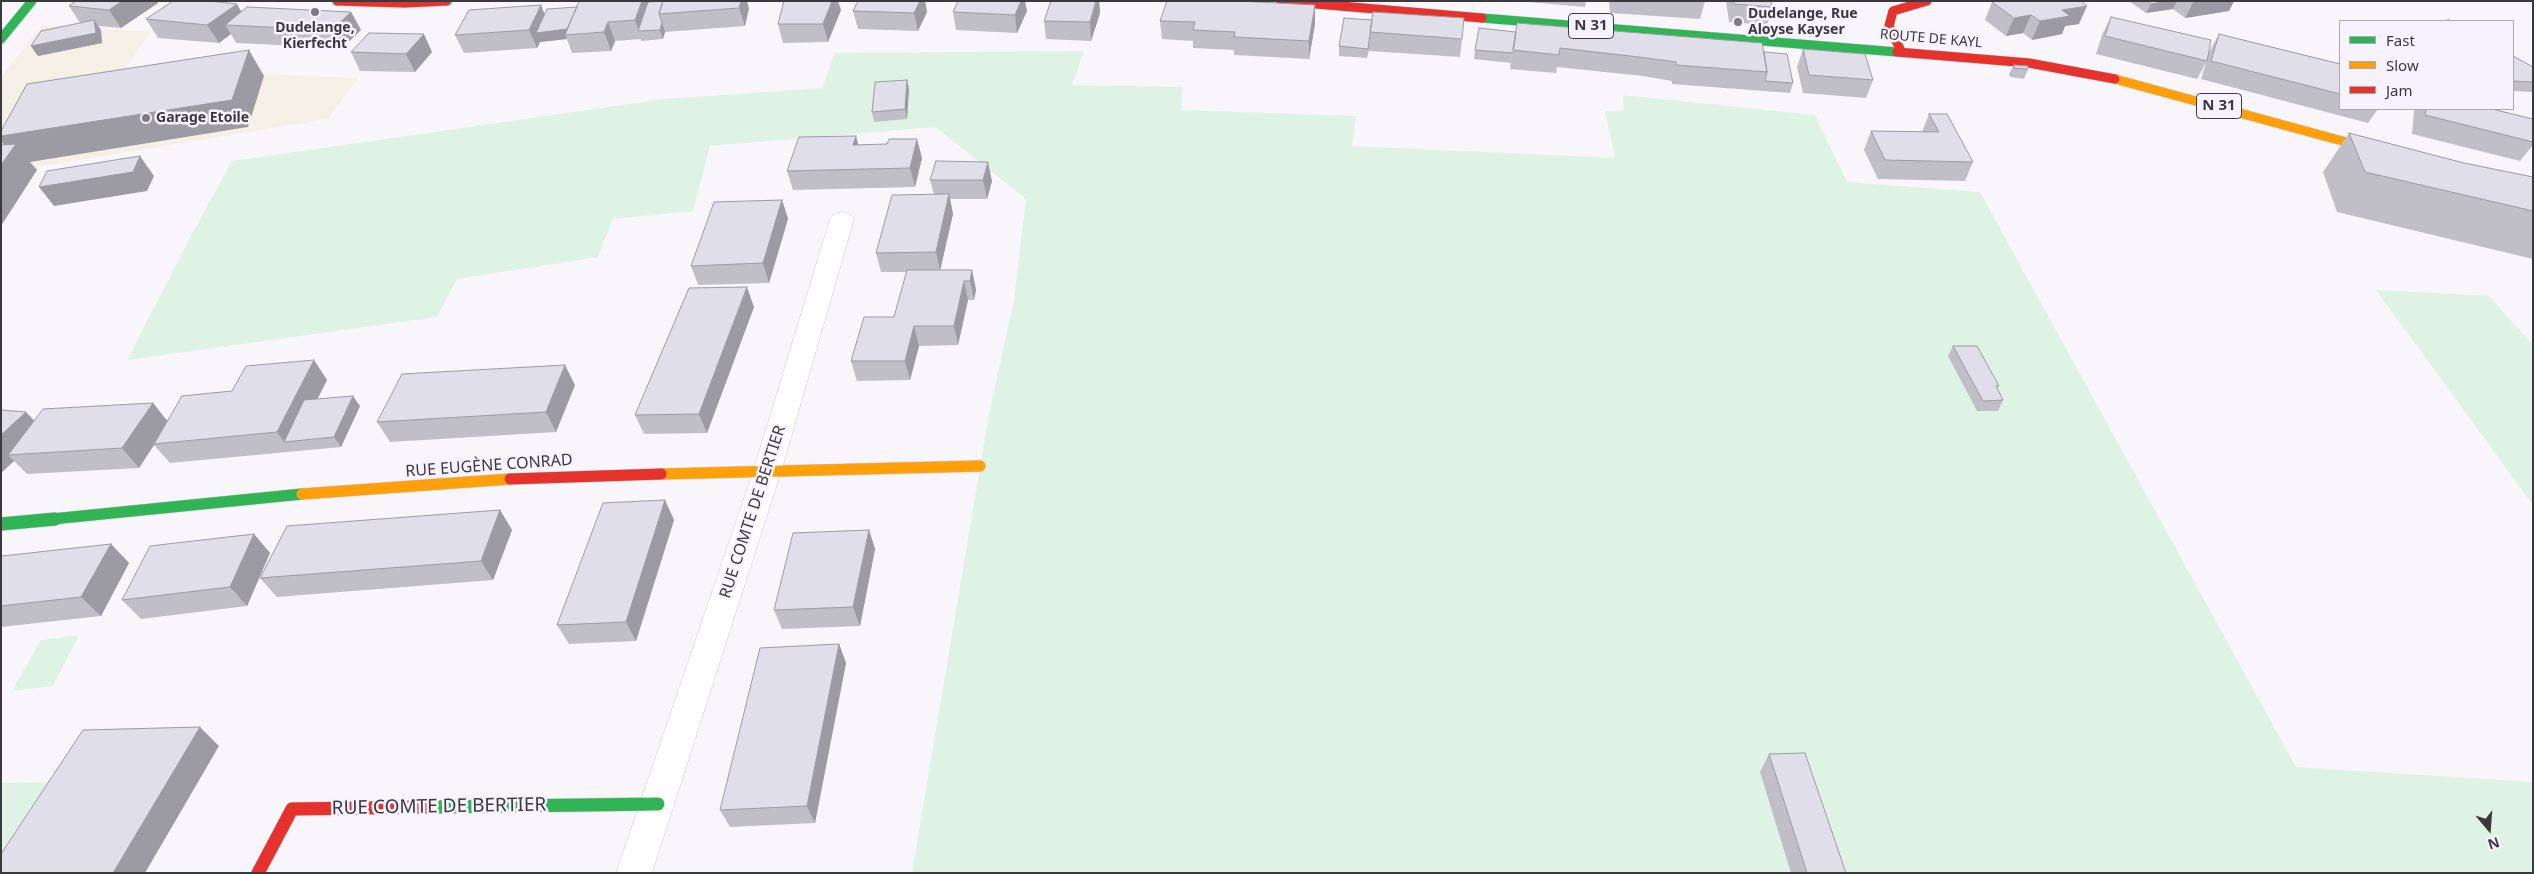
<!DOCTYPE html>
<meta charset="utf-8">
<style>
body{margin:0}
#map{position:relative;width:2534px;height:874px;overflow:hidden;background:#f8f6fb;font-family:"Noto Sans",sans-serif}
canvas{display:block}
.frame{position:absolute;inset:0;border:2px solid #3b393d;pointer-events:none}
.legend{position:absolute;left:2339px;top:20px;width:175px;height:90px;box-sizing:border-box;background:#f7f3fe;border:1px solid #aca9b1;margin:0;padding:6px 9px;list-style:none;font-size:15px;color:#3b393d}
.legend li{display:flex;align-items:center;gap:10px;height:25px}
.legend b{width:25px;border:1px solid #aca9b1}
.north{position:absolute;left:2464px;top:804px;width:50px;height:50px;-webkit-text-stroke:4px #f7f3fe;paint-order:stroke;rotate:162deg;font-size:14px;font-weight:700;line-height:20px;text-align:center;color:#3b393d}
.north::after{content:'';display:block;margin:auto;width:18px;height:22px;background:#3b393d;clip-path:polygon(50% 0,100% 100%,50% 72%,0 100%)}
</style>
<div id="map">
<canvas width="2534" height="874"></canvas>
<div class="frame"></div>
<ul class="legend">
<li><b style="height:6px;background:#30b455"></b>Fast</li>
<li><b style="height:6px;background:#ff9f0a"></b>Slow</li>
<li><b style="height:6px;background:#e5322d"></b>Jam</li>
</ul>
<div class="north">N</div>
</div>
<script>
const g = document.querySelector('canvas').getContext('2d');
g.lineJoin = 'round';
function fill(path, color) {
  g.fillStyle = color;
  g.fill(path, 'evenodd');
}
function toPath(rows) {
  const path = new Path2D();
  for (const r of rows) {
    path.moveTo(r[0], r[1]);
    for (let i = 2; i < r.length; i += 2) path.lineTo(r[i], r[i + 1]);
  }
  return path;
}
function stroke(path, color, width, dash) {
  g.strokeStyle = color;
  g.lineWidth = width;
  g.lineCap = dash ? 'butt' : 'round';
  g.setLineDash(dash || []);
  g.stroke(path);
}
function write(font, color, halo, rows, align = 'center') {
  g.font = font + ' "Noto Sans",sans-serif';
  g.lineWidth = 5;
  g.setLineDash([]);
  g.textBaseline = 'middle';
  g.strokeStyle = halo;
  g.fillStyle = color;
  for (const [text, x, y, turn = 0] of rows) {
    g.save();
    g.translate(x, y);
    g.rotate((+turn || 0) * Math.PI / 180);
    g.textAlign = isNaN(turn) ? turn : align;
    if (halo) g.strokeText(text, 0, 0);
    g.fillText(text, 0, 0);
    g.restore();
  }
}
fill(toPath([
 [42,25,151,32,126,68,358,78,328,119,1,173,1,77]
]), '#f5f0e6');
fill(toPath([
 [1084,51,1072,85,1183,87,1181,110,1356,116,1352,146,1615,158,1605,111,1624,111,1623,95,1815,115,1847,182,1980,192,2296,767,2533,782,2533,873,912,873,989,414,1014,300,1026,199,935,127,710,146,693,211,613,219,598,257,457,279,437,317,127,360,193,232,232,161,664,99,822,88,835,53],
 [2376,290,2489,296,2533,345,2533,505],
 [79,635,53,686,12,691,41,640],
 [69,782,1,873,1,783]
]), '#dff3e4');
const street = toPath([
 [842,212,850,214,854,219,781,472,652,873,616,873,753,472,830,219,834,214,842,212]
]);
const fastFar2 = toPath([
 [1482,18,1897,52],
 [1,39,32,1]
]);
const fastFar1 = toPath([
 [42,520,302,494]
]);
const fast = toPath([
 [1,524,55,519],
 [432,807,658,804]
]);
const slowFar1 = toPath([
 [2115,79,2379,151]
]);
const slow = toPath([
 [661,474,980,466],
 [302,494,510,479]
]);
const jamFar2 = toPath([
 [337,1,405,3,447,1],
 [1281,1,1482,18],
 [1901,51,1889,26,1893,11,1927,1],
 [1897,52,2029,63,2115,79]
]);
const jamFar1 = toPath([
 [510,479,661,474]
]);
const jam = toPath([
 [258,873,292,809,432,807]
]);
stroke(street, '#cdccd0', 1);
stroke(fastFar2, '#cdccd0', 10);
stroke(fastFar1, '#cdccd0', 12);
stroke(fast, '#cdccd0', 14);
stroke(slowFar1, '#cdccd0', 10);
stroke(slow, '#cdccd0', 12);
stroke(jamFar2, '#cdccd0', 10);
stroke(jamFar1, '#cdccd0', 12);
stroke(jam, '#cdccd0', 14);
fill(street, '#fefefe');
stroke(fastFar2, '#30b455', 9);
stroke(fastFar1, '#30b455', 11);
stroke(fast, '#30b455', 13);
stroke(slowFar1, '#ff9f0a', 9);
stroke(slow, '#ff9f0a', 11);
stroke(jamFar2, '#e5322d', 9);
stroke(jamFar1, '#e5322d', 11);
stroke(jam, '#e5322d', 13);
fill(toPath([
 [858,1,925,1,927,12,918,31,858,29,853,11],
 [1051,1,1099,1,1100,13,1091,41,1046,39,1044,21],
 [1517,1,1586,1,1585,7],
 [1609,1,1705,1,1700,19,1610,13],
 [1726,1,1771,1,1772,7,1767,25,1729,22],
 [2129,1,2234,1,2229,11,2185,18,2173,9,2146,13],
 [648,2,749,8,745,26,665,32,663,39,641,41,641,39,615,41,611,51,572,53,567,39,540,42,537,48,464,53,455,35,544,13],
 [1992,2,2079,24,2065,26,2062,34,2032,40,2023,33,2006,36,1985,20],
 [158,3,121,28,98,26,101,30,102,43,38,56,31,46,80,23,69,6],
 [1315,5,1315,24,1309,59,1234,55,1234,50,1193,48,1193,41,1162,39,1160,21],
 [841,10,828,42,783,43,778,24],
 [1027,11,1017,33,956,30,953,12],
 [241,12,351,12,361,30,342,48,236,43,231,34,219,43,158,38,146,19],
 [2111,17,2209,52,2219,34,2340,64,2340,109,2378,109,2368,123,2201,79,2206,63,2197,79,2096,54,2102,35],
 [1344,18,1462,39,1460,57,1369,51,1367,58,1339,56,1339,46],
 [1516,32,1764,52,1793,83,1790,93,1672,84,1672,81,1643,76,1557,67,1556,73,1510,69,1514,41,1511,63,1474,59,1475,50],
 [1803,49,1873,80,1866,98,1803,93,1797,67],
 [351,52,432,52,415,72,360,71],
 [2513,56,2533,67,2533,92,2513,91],
 [2014,65,2028,69,2024,79,2010,77,2009,74],
 [909,89,907,119,874,122,872,112],
 [2415,109,2492,109,2533,119,2533,145,2520,161,2412,134,2414,111],
 [1929,114,1973,162,1965,181,1878,179,1864,150,1871,131,1922,132],
 [2349,133,2464,163,2533,177,2533,259,2337,212,2323,172],
 [856,136,858,145,922,158,915,187,793,190,787,171],
 [936,161,992,181,987,199,950,199,953,214,940,270,972,270,976,290,974,300,968,300,958,345,919,346,910,380,857,381,851,361,894,317,907,272,881,272,876,253,934,194,930,180],
 [782,200,788,219,769,283,698,285,691,266],
 [754,307,707,433,644,434,635,415],
 [1953,346,1999,386,1997,389,2003,400,1998,411,1977,411,1948,356],
 [327,380,317,399,360,406,341,447,170,463,154,445,139,468,27,474,14,461,1,473,1,410,26,412,34,421,167,420,232,391],
 [575,385,556,432,390,442,377,422],
 [500,510,512,530,493,580,277,597,260,578],
 [674,520,636,641,569,644,557,625],
 [869,530,875,549,860,626,782,629,774,610],
 [254,534,270,553,247,606,141,619,122,600],
 [111,544,129,563,101,616,1,627,1,558],
 [839,644,846,663,815,823,730,827,720,810],
 [1769,754,1846,873,1791,873,1760,772]
]), '#c0bfc8');
fill(toPath([
 [122,1,158,1,158,3,121,28,109,10],
 [642,1,648,1,651,11,639,31,635,20],
 [741,1,747,1,749,8,745,26,739,8],
 [832,1,838,1,841,10,828,42,823,24],
 [920,1,925,1,927,12,918,31,914,13],
 [1021,1,1025,1,1027,11,1017,33,1015,15],
 [1096,1,1099,1,1100,13,1091,41,1090,22],
 [2168,1,2177,1,2173,9,2146,13,2151,4],
 [2194,1,2234,1,2229,11,2185,18],
 [237,4,247,22,225,25,231,34,219,43,207,25],
 [541,5,548,23,575,28,565,35,567,39,540,42,537,48,529,30],
 [1315,5,1315,24,1309,59,1309,41],
 [2087,6,2079,24,2065,26,2062,34,2032,40,2040,21,2062,10],
 [351,12,361,30,342,48,332,30],
 [2031,15,2023,33,2006,36,2014,18],
 [94,20,101,30,102,43,38,56,31,46],
 [608,22,615,41,611,51,604,32],
 [662,22,665,32,663,39,660,30],
 [424,34,432,52,415,72,406,54],
 [249,50,264,76,248,127,30,162,37,170,1,226,1,165,10,152,1,141,1,136],
 [907,80,909,89,907,119,905,109],
 [856,136,861,155,853,145],
 [917,139,922,158,915,187,910,168],
 [140,156,154,176,147,191,54,206,39,187],
 [988,162,992,181,987,199,983,180],
 [949,194,953,214,940,271,936,252],
 [782,200,788,219,769,283,763,263],
 [972,270,976,290,974,300,970,281],
 [964,281,968,300,958,345,954,326],
 [747,287,754,307,707,433,699,414],
 [914,326,919,346,910,380,905,361],
 [314,360,327,380,297,440,284,442,277,432],
 [565,365,575,385,556,432,546,412],
 [353,396,360,406,341,447,334,437],
 [153,403,169,423,154,444,154,445,139,468,122,448],
 [26,412,44,431,8,455,14,461,1,473,1,435],
 [665,500,674,520,636,641,626,622],
 [500,510,512,530,493,580,481,561],
 [869,530,875,549,860,626,853,607],
 [254,534,270,553,247,606,230,587],
 [111,544,129,563,101,616,81,597],
 [839,644,846,663,815,823,807,806],
 [200,727,219,746,145,873,113,873]
]), '#9c9ba3');
const building = toPath([
 [76,1,122,1,109,10,69,6,76,1],
 [173,1,209,1,237,4,207,25,146,19,173,1],
 [579,1,642,1,635,20,608,22,604,32,565,35,579,1],
 [663,1,741,1,739,8,659,14,663,1],
 [663,1,659,14,662,22,660,30,638,31,648,2,663,1],
 [784,1,832,1,823,24,778,24,784,1],
 [858,1,920,1,914,13,853,11,858,1],
 [958,1,1021,1,1015,15,953,12,958,1],
 [1051,1,1096,1,1090,22,1044,21,1051,1],
 [1167,1,1238,1,1315,5,1309,41,1234,37,1235,32,1193,30,1195,22,1160,21,1167,1],
 [1734,1,1771,1,1772,7,1734,4,1734,1],
 [1996,1,2081,1,2087,6,2062,10,2070,16,2040,21,2031,15,2014,18,1992,2,1996,1],
 [2147,1,2168,1,2151,4,2147,1],
 [541,5,529,30,455,35,469,10,541,5],
 [247,7,351,12,332,30,225,25,247,7],
 [577,7,567,29,536,33,547,9,577,7],
 [1373,12,1464,18,1462,39,1370,32,1373,12],
 [2111,17,2211,40,2207,61,2105,36,2111,17],
 [1344,18,1372,20,1368,49,1339,46,1344,18],
 [94,20,96,33,31,46,41,31,94,20],
 [2449,20,2451,21,2437,21,2449,20],
 [1517,23,1762,43,1767,72,1676,65,1676,62,1647,58,1560,48,1559,55,1513,50,1517,23],
 [1479,28,1516,32,1513,53,1475,50,1479,28],
 [369,33,424,34,406,54,351,52,369,33],
 [2219,34,2340,64,2340,94,2211,61,2219,34],
 [1803,49,1865,54,1873,80,1809,75,1803,49],
 [249,50,232,100,1,136,1,131,27,84,249,50],
 [1764,52,1787,54,1793,83,1765,81,1767,72,1764,52],
 [2513,56,2533,67,2533,82,2513,81,2513,56],
 [2014,65,2028,66,2028,69,2014,68,2014,65],
 [907,80,905,109,872,112,875,82,907,80],
 [2426,109,2492,109,2533,119,2533,142,2425,115,2426,109],
 [1929,114,1947,114,1973,162,1885,160,1871,131,1939,132,1929,114],
 [2349,133,2464,163,2533,177,2533,211,2365,172,2349,133],
 [856,136,853,145,887,144,889,139,917,139,910,168,787,171,799,137,856,136],
 [16,144,1,165,1,145,16,144],
 [140,156,133,172,39,187,47,171,140,156],
 [936,161,988,162,983,180,930,180,936,161],
 [949,194,936,252,876,253,892,195,949,194],
 [782,200,763,263,691,266,714,202,782,200],
 [907,270,972,270,970,281,964,281,954,326,914,326,905,361,851,361,864,317,894,317,907,270],
 [747,287,699,414,635,415,689,288,747,287],
 [1953,346,1977,346,1999,386,1996,386,2003,400,1983,401,1953,346],
 [314,360,277,432,154,444,182,396,232,391,246,366,314,360],
 [565,365,546,412,377,422,402,374,565,365],
 [353,396,334,437,284,442,304,400,353,396],
 [153,403,122,448,8,455,43,409,153,403],
 [1,410,26,412,1,435,1,410],
 [665,500,626,622,557,625,603,503,665,500],
 [500,510,481,561,260,578,287,526,500,510],
 [869,530,853,607,774,610,793,533,869,530],
 [254,534,230,587,122,600,150,546,254,534],
 [111,544,81,597,1,606,1,558,2,556,111,544],
 [839,644,807,806,720,810,760,648,839,644],
 [200,727,113,873,1,873,1,854,83,730,200,727],
 [1805,753,1846,873,1807,873,1769,754,1805,753]
]);
fill(building, '#dfdee9');
stroke(building, '#9c9ba3', 1);
for (const [x, y, r, color] of [
 [315,12,5,"#7d7b80"],
 [1738,22,5,"#7d7b80"],
 [146,118,5,"#7d7b80"]
]) {
  const dot = new Path2D();
  dot.arc(x, y, r, 0, 2 * Math.PI);
  g.fillStyle = color;
  g.fill(dot);
  stroke(dot, '#f7f3fe', 2);
}
write('bold 14px', '#3b393d', '#f7f3fe', [
 ["Dudelange, Rue",1748,14],
 ["Aloyse Kayser",1748,30],
 ["Dudelange,",315,28,"center"],
 ["Kierfecht",315,44,"center"],
 ["Garage Etoile",156,118]
], 'left');
write('14px', '#3b393d', '#f7f3fe', [
 ["ROUTE DE KAYL",1931,39,5]
]);
for (const [x, y, w] of [
 [1591,26,45],
 [2219,106,45]
]) {
  const box = new Path2D();
  box.roundRect(x - w / 2, y - 12.5, w, 25, 4);
  g.fillStyle = '#f7f3fe';
  g.fill(box);
  stroke(box, '#3b393d', 1);
}
write('bold 15px', '#3b393d', null, [
 ["N 31",1591,26],
 ["N 31",2219,106]
]);
write('16px', '#3b393d', '#f7f3fe', [
 ["RUE EUGÈNE CONRAD",489,466,-4],
 ["RUE COMTE DE BERTIER",753,512,-72]
]);
write('19px', '#3b393d', '#f7f3fe', [
 ["RUE COMTE DE BERTIER",439,807,-1]
]);
</script>
